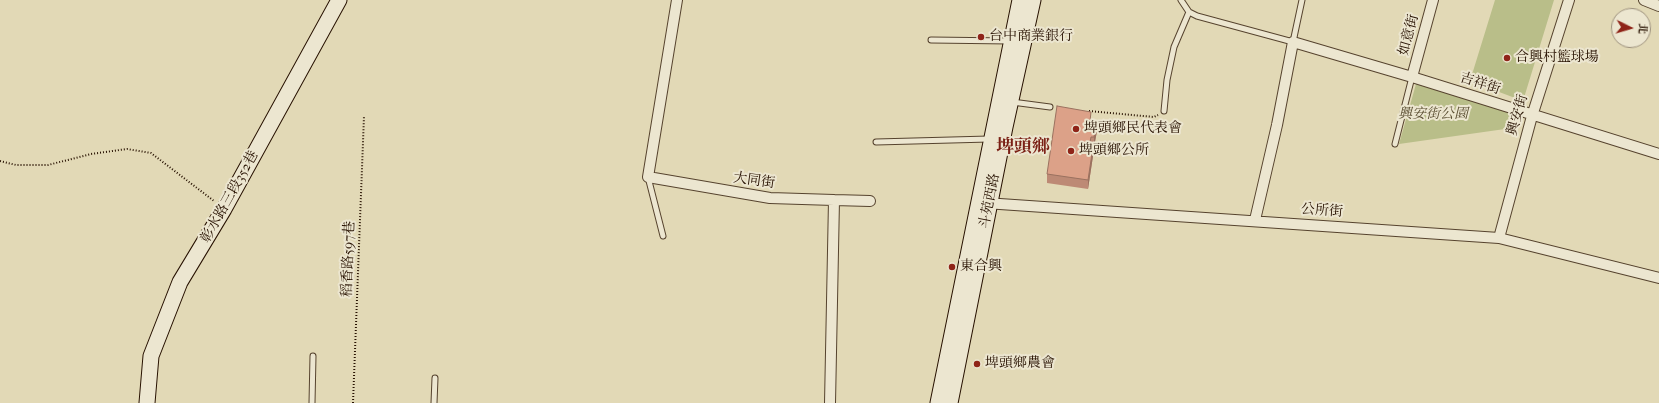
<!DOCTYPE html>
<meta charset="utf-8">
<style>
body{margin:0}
#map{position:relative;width:1659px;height:403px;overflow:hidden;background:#e2d9b6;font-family:"IM FELL French Canon","Noto Serif TC",serif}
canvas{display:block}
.north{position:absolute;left:1611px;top:8px;width:40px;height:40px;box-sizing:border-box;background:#ece6d0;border:1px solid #9d917d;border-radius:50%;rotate:95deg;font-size:11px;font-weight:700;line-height:16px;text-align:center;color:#271101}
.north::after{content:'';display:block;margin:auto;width:14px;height:18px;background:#8f2418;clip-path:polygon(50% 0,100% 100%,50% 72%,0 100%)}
</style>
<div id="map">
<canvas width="1659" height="403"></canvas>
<div class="north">北</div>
</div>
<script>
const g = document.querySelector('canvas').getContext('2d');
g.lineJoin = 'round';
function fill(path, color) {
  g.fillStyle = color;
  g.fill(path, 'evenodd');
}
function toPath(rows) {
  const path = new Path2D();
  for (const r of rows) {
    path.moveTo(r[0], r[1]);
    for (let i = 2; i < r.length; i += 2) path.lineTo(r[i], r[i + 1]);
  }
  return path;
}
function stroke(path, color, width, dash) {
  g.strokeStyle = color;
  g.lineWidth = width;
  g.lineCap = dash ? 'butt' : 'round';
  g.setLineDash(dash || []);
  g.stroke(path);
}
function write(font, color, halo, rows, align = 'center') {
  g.font = font + ' "IM FELL French Canon","Noto Serif TC",serif';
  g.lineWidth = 4;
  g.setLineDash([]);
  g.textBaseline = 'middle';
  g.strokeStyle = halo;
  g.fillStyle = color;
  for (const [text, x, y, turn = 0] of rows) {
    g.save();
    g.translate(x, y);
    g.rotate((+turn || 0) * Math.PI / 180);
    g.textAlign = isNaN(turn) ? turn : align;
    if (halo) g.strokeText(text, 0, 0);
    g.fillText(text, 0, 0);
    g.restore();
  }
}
fill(toPath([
 [1495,0,1554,0,1523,101,1470,81],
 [1416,84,1516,115,1512,128,1399,144]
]), '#b9be89');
const lane = toPath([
 [1181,0,1189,12,1197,16,1293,42,1302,0],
 [931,40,1010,41],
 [1012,102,1050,107],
 [1164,111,1167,80,1174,47,1189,12],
 [876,142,989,139],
 [1395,144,1412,77],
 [648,177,663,236],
 [312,403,313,356],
 [434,403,435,378]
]);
const street = toPath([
 [677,0,648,177,770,198,834,200,830,403],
 [1644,0,1659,6],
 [1412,77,1433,0],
 [834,200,870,201],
 [985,203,1499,238,1659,278],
 [1255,220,1277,125,1293,42,1412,77,1659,154],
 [1499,238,1532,116,1569,0]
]);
const secondary = toPath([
 [147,403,151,356,180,282,224,209,339,0],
 [938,403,1020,0],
 [950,403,1005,127,1033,0]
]);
stroke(lane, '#56432e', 7);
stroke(street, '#56432e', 12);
stroke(secondary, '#271101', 17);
stroke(toPath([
 [1089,111,1154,117,1158,115],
 [0,161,16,165,48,165,91,154,127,149,151,153,214,201],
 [353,403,364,116]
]), '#271101', 2, [1, 2]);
stroke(lane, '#ece6d0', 5);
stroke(street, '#ece6d0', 10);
stroke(secondary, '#ece6d0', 15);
fill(toPath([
 [1091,121,1097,131,1094,147,1091,146,1093,156,1088,189,1047,183,1047,174]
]), '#bd8a75');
fill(toPath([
 [1097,122,1097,131,1094,147,1094,137],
 [1093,147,1093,156,1088,189,1088,180]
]), '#9a715f');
const building = toPath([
 [1057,106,1091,112,1090,121,1097,122,1094,137,1091,137,1089,147,1093,147,1088,180,1047,174,1057,106]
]);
fill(building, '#dca188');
stroke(building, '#9a715f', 1);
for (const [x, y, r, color] of [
 [981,37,4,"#8f2418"],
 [1507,58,4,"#8f2418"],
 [1076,129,4,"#8f2418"],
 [1071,151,4,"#8f2418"],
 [952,267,4,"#8f2418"],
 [977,364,4,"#8f2418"]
]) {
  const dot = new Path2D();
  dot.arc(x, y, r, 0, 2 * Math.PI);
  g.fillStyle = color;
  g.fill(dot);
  stroke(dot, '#ece6d0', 1.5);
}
write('14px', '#271101', '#ece6d0', [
 ["如意街",1409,35,-75],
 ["吉祥街",1480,84,18],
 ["興安街",1518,115,-74],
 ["大同街",754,181,8],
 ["彰水路三段352巷",230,197,-61],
 ["斗苑西路",990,201,-79],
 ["公所街",1322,211,4],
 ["稻香路597巷",349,259,-88]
]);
write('14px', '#271101', '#ece6d0', [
 ["台中商業銀行",989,37],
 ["合興村籃球場",1515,58],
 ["埤頭鄉民代表會",1084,129],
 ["埤頭鄉公所",1079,151],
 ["東合興",960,267],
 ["埤頭鄉農會",985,364]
], 'left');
write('italic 14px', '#5a4e31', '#ece6d0', [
 ["興安街公園",1433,115]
]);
write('bold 18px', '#7a1f14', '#ece6d0', [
 ["埤頭鄉",1023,148]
]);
</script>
